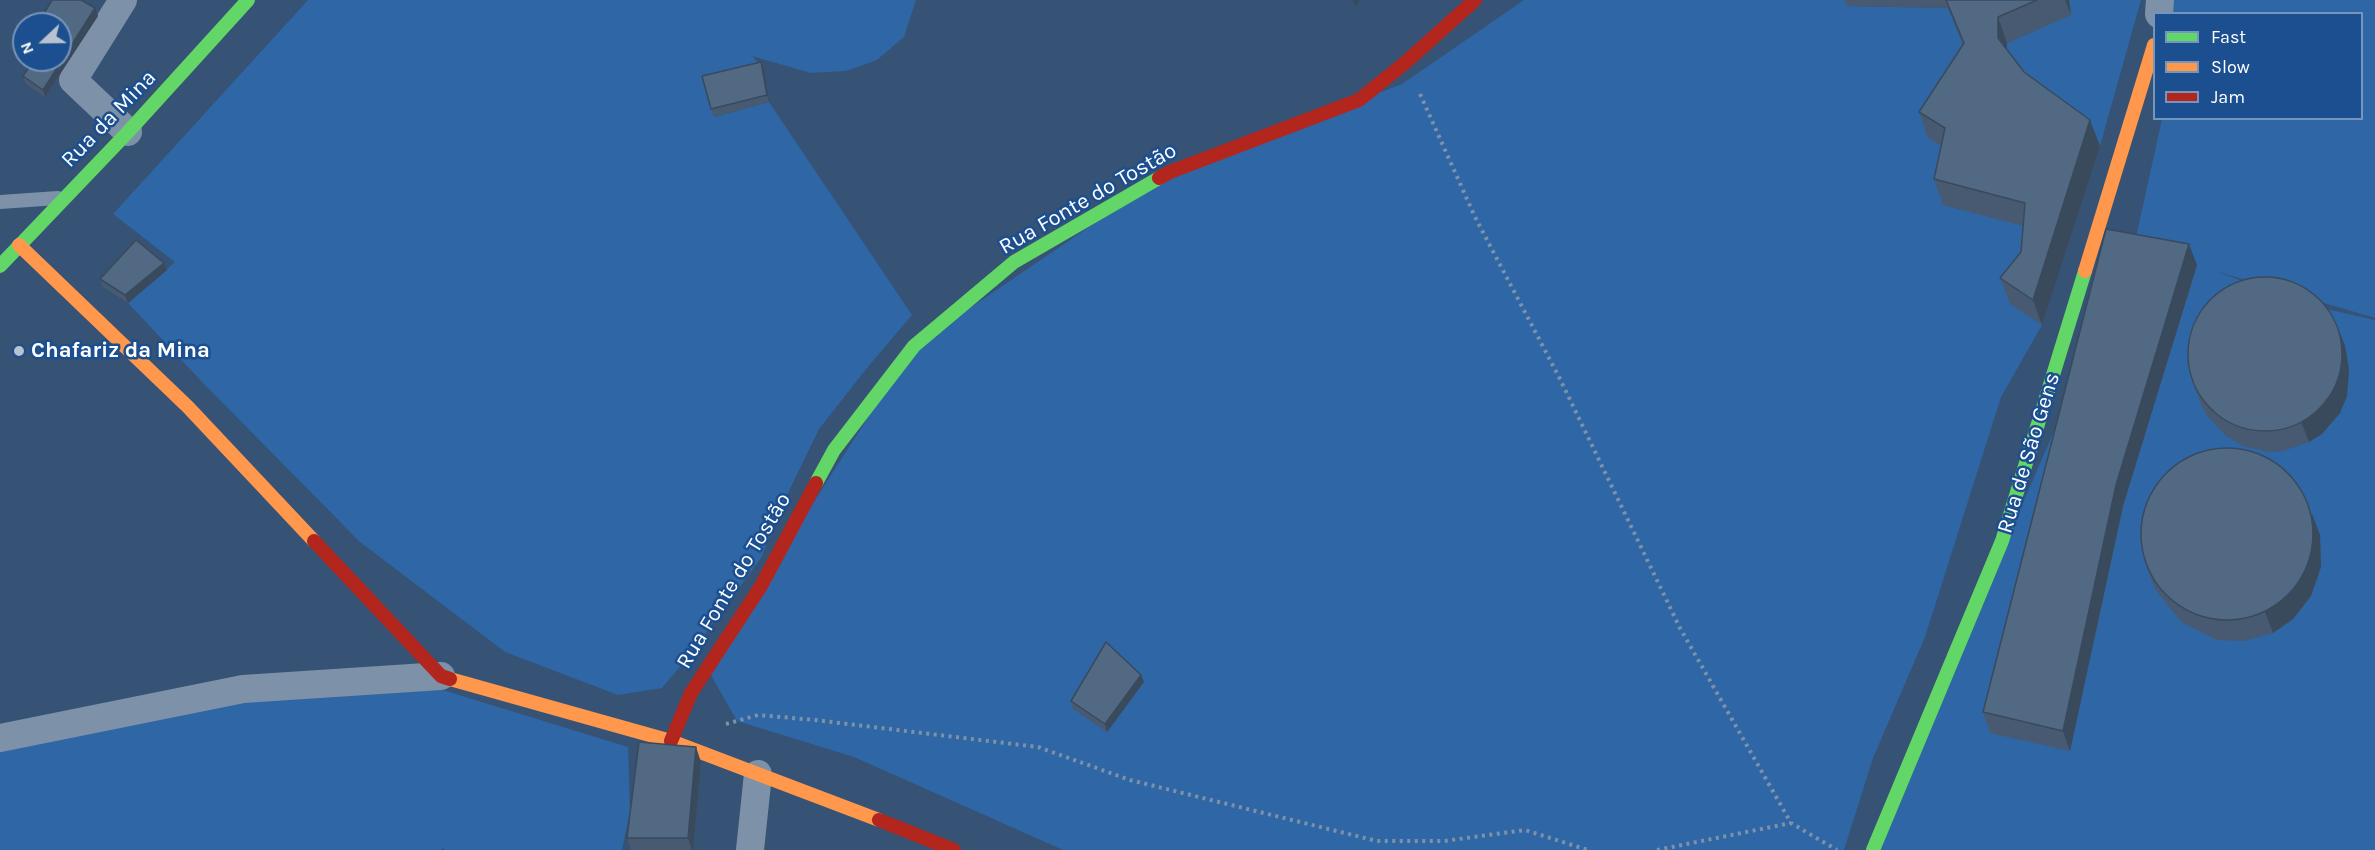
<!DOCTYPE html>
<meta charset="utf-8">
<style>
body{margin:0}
#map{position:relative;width:2375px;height:850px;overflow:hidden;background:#365274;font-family:Karla,sans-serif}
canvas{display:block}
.legend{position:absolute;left:2153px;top:12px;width:210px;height:108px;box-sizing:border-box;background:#1b4f8f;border:2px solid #7695bc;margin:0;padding:8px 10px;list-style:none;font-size:18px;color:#fff}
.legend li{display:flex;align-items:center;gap:12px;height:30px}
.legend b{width:30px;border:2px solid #7695bc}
.north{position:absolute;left:12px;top:12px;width:60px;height:60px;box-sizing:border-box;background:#1b4f8f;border:2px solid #7695bc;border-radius:50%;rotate:248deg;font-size:16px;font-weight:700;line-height:24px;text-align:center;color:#fff}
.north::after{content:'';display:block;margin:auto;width:21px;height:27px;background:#b9c2ce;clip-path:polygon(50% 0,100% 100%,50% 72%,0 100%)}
</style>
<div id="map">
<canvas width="2375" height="850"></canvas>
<ul class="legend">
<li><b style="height:8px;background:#63d668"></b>Fast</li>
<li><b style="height:8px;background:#ff974d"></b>Slow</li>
<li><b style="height:8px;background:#b3261e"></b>Jam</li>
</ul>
<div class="north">N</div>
</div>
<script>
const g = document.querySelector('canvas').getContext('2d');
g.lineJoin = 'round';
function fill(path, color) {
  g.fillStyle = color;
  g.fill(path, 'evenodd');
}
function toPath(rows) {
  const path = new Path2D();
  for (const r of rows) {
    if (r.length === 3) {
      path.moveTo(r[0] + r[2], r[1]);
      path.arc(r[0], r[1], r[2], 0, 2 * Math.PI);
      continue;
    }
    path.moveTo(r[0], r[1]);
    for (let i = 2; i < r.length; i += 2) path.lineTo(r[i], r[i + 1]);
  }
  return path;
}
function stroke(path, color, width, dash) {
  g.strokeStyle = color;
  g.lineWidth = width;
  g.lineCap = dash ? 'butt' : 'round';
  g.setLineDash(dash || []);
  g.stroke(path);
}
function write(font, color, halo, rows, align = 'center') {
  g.font = font + ' Karla,sans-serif';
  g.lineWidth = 5;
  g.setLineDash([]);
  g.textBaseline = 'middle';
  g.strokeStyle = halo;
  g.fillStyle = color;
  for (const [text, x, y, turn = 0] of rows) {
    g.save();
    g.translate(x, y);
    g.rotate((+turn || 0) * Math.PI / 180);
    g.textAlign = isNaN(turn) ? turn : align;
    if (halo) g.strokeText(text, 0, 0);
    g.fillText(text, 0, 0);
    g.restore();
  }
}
fill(toPath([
 [308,0,916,0,904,37,877,60,846,71,811,73,752,56,764,69,714,117,769,102,912,315,867,368,819,429,788,493,761,558,688,657,662,688,618,695,505,652,360,542,203,383,128,303,175,262,113,214],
 [1524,0,1850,0,1847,6,1948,8,1973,69,1955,154,2034,229,2042,325,2001,397,1925,637,1873,758,1844,850,1063,850,854,757,737,721,707,668,914,346,1170,172,1402,84],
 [2069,0,2141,0,2100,146,2033,97,2007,63,2007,43,2070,15],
 [2167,0,2375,0,2375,318,2215,271,2305,304,2375,320,2375,850,1873,850,2134,246,2162,119,2362,118,2362,14,2169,13],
 [443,690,628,747,630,811,622,850,445,850,443,848,441,850,0,850,0,752,238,701]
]), '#2f66a5');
stroke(toPath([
 [1420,94,1475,217,1560,379,1680,628,1791,823,1837,850],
 [726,724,758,715,815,720,1038,747,1130,780,1377,841,1444,841,1525,830,1588,850],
 [1657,850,1791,823]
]), '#7d92a8', 4, [3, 4.5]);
stroke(toPath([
 [0,202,58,198]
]), '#7d92a8', 14);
stroke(toPath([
 [123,0,73,80,128,132],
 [2159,14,2160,0],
 [0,738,243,689,441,676],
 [750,850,758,774]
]), '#7d92a8', 28);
stroke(toPath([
 [0,266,128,132,248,0],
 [816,483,834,450,914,346,1014,262,1159,178],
 [1873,850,2002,541,2085,271]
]), '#63d668', 14);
stroke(toPath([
 [19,245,188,407,314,541],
 [2085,271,2154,45],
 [450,679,671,741,879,820]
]), '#ff974d', 14);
stroke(toPath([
 [1159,178,1170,172,1359,100,1406,62,1475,0],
 [314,541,441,676,450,679],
 [671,741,691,693,761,586,816,483],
 [879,820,954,850]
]), '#b3261e', 14);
fill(toPath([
 [1844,0,2069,0,2071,15,2007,43,2007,50,2024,72,2100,146,2042,325,2010,304,2000,278,2021,252,2023,226,1943,205,1934,179,1941,146,1928,138,1919,112,1963,44,1948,8,1847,6],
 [95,8,98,16,45,97,26,84,23,76,60,24,44,24,42,17],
 [761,62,764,69,769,102,714,117,711,109],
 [164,263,167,270,128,303,103,287,100,279],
 [2197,265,2123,506,2070,751,1990,733,1983,712],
 [2337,326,2345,346,2349,369,2347,396,2340,413,2322,434,2309,442,2283,451,2269,452,2243,446,2226,436,2207,416,2201,404,2193,383],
 [2312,514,2320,535,2321,567,2311,596,2293,619,2273,633,2244,641,2217,640,2181,622,2155,589,2147,568],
 [1141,675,1144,682,1107,732,1073,709,1071,701],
 [701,762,693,850,631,850,627,838]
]), '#475a72');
fill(toPath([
 [1353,0,1360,0,1355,6],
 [2065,0,2069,0,2071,15],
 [95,8,98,16,45,97,43,90],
 [1998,17,2007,43,2007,63,1998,38],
 [761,62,764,69,769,102,767,95],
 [2090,120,2100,146,2042,325,2033,300],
 [2189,244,2197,265,2123,506,2070,751,2063,731,2116,485],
 [164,263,167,270,128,303,125,295],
 [2337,326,2345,346,2349,369,2347,396,2340,413,2322,434,2309,442,2301,422],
 [2312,514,2320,535,2321,567,2311,596,2293,619,2273,633,2265,612],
 [1141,675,1144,682,1107,732,1105,724],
 [696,747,701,762,693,850,692,850,688,838]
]), '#394a5c');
const building = toPath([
 [52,0,81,0,95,8,43,90,23,76,34,60,60,60,60,24,55,24,42,17,52,0],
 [1946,0,2037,0,1998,17,1998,38,2024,72,2090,120,2033,300,2000,278,2021,252,2025,203,1934,179,1945,128,1919,112,1964,43,1946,0],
 [761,62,767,95,711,109,702,76,761,62],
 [2106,229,2189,244,2116,485,2063,731,1983,712,2106,229],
 [136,240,164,263,125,295,100,279,136,240],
 [2265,354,77],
 [2227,534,86],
 [1106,642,1141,675,1105,724,1071,701,1106,642],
 [639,742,696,747,688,838,627,838,639,742]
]);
fill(building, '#526984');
stroke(building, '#394a5c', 1.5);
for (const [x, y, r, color] of [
 [19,351,6,"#b9c2ce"]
]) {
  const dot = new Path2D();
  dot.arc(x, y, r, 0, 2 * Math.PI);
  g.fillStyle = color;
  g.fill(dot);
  stroke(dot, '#1b4f8f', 2);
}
write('22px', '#fff', '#1b4f8f', [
 ["Rua da Mina",109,119,-46],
 ["Rua Fonte do Tostão",1088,199,-30],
 ["Rua de São Gens",2029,453,-73],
 ["Rua Fonte do Tostão",734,581,-59]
]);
write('bold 22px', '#fff', '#1b4f8f', [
 ["Chafariz da Mina",31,351]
], 'left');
</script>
